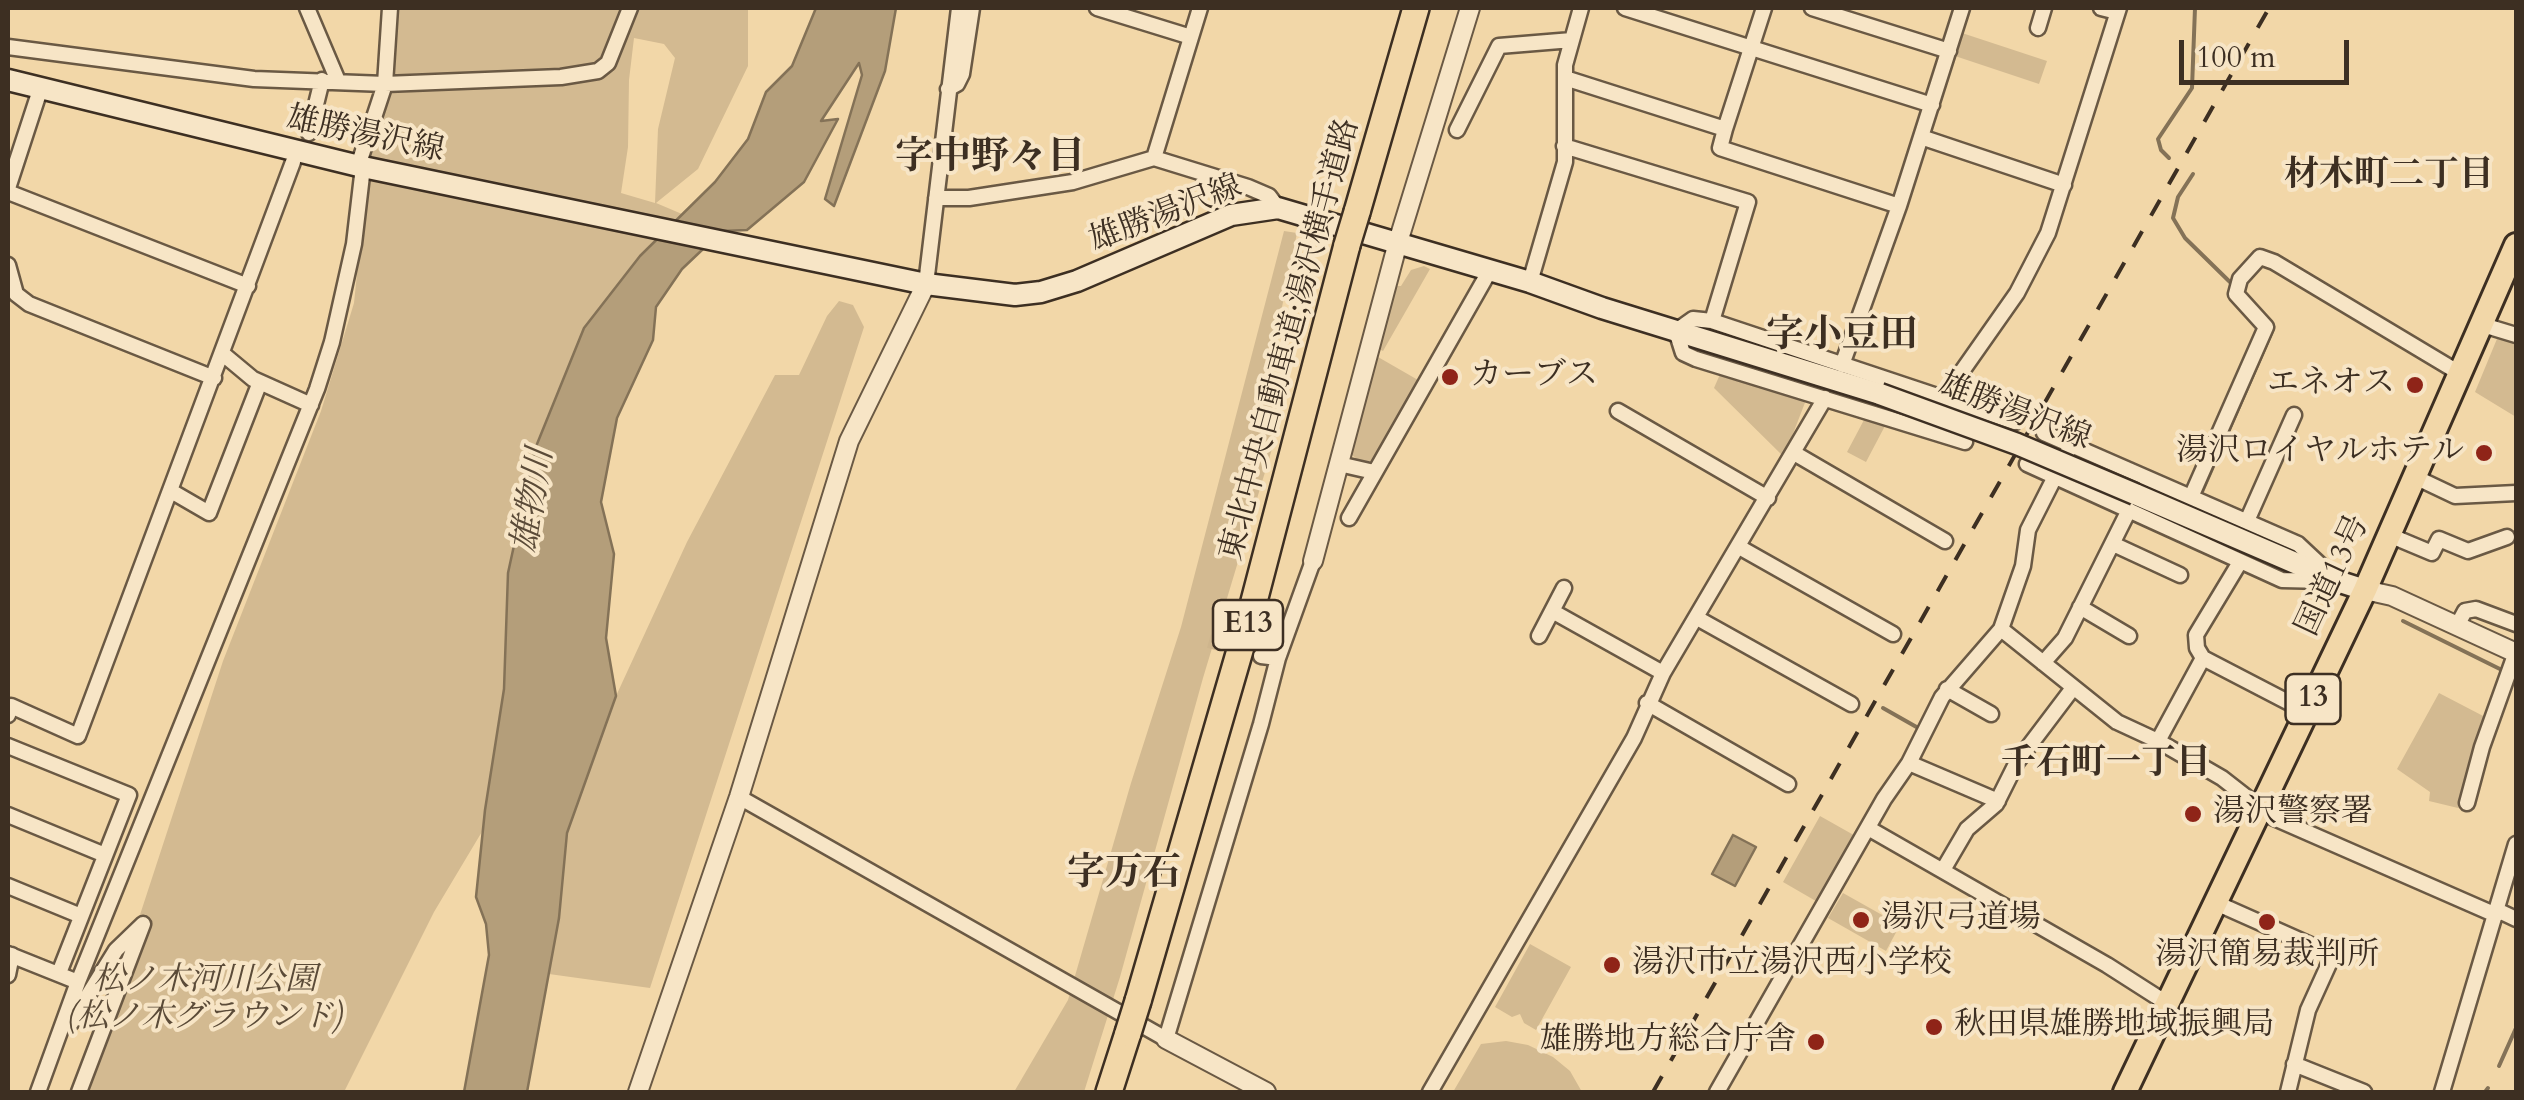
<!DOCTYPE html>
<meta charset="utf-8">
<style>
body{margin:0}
#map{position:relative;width:2524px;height:1100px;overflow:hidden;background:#f2d7a8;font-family:Cardo,serif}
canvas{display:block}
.frame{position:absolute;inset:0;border:10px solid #3d2f22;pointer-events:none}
.scale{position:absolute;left:2179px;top:40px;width:170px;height:45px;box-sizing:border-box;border:5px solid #3d2f22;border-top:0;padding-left:12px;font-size:30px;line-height:35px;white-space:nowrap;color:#3d2f22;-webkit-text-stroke:8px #f7e5c6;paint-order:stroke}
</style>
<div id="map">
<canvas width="2524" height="1100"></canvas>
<div class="frame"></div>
<div class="scale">100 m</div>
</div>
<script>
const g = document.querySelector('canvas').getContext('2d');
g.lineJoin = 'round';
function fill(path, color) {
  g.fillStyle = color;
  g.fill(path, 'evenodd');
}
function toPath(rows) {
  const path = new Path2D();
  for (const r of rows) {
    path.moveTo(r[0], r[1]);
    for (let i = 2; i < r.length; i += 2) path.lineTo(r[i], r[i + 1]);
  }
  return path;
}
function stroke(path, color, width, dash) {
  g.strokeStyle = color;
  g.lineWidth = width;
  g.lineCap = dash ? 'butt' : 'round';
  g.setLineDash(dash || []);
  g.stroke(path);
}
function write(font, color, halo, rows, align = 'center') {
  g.font = font + ' Cardo,"Noto Serif JP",serif';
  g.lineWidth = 8;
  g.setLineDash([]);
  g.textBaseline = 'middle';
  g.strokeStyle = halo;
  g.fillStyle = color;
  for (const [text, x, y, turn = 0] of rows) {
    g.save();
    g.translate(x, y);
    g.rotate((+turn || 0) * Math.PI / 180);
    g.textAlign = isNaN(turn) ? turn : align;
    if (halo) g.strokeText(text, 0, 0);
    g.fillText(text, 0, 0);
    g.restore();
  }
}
fill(toPath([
 [393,8,748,8,748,66,698,169,656,203,682,214,640,256,584,328,536,448,508,573,504,689,483,830,434,912,344,1092,71,1092,136,927,223,661,321,411,354,303,369,157],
 [634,38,664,44,675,58,658,129,655,203,621,193,628,147,629,80],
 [1962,33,2047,61,2039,84,1955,56],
 [1284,231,1297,233,1266,386,1281,419,1203,678,1120,977,1084,1092,1014,1092,1068,1000,1131,783,1181,627],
 [1424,266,1430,269,1383,351,1379,349,1397,286,1401,286,1411,270],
 [839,301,853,305,864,327,650,988,549,974,559,918,567,833,616,696,687,542,775,375,799,375,827,316],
 [2499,334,2516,340,2516,417,2475,392],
 [1378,357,1418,380,1374,460,1362,464,1350,453],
 [1721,372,1806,400,1784,457,1714,388],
 [1865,418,1886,424,1866,462,1847,452],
 [2439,693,2487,718,2458,808,2429,801,2430,792,2397,769],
 [1820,816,1859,838,1821,904,1783,882],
 [1843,893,1900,925,1886,951,1828,918],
 [1530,944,1571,967,1536,1030,1524,1023,1520,1014,1512,1017,1495,1007],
 [1506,1041,1528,1045,1553,1057,1570,1071,1582,1092,1453,1092,1481,1044]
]), '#d3ba91');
const water = toPath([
 [816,8,896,8,885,71,834,206,825,199,862,75,859,63,821,121,838,119,804,182,747,230,722,231,682,269,656,307,653,340,617,418,601,502,614,554,606,638,616,696,567,833,559,918,527,1092,464,1092,489,955,486,924,476,897,485,810,504,689,508,573,535,449,584,328,640,256,715,182,748,139,766,92,792,66,816,8],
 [1733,835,1756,847,1735,886,1712,874,1733,835]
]);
fill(water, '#b49e7a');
stroke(water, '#847257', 2.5);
stroke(toPath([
 [2169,158,2161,150,2158,139,2192,88,2195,8],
 [2193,174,2178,197,2173,218,2185,238,2233,285],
 [2201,494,2273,329,2271,324],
 [2403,621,2516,677],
 [1883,708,1920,729],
 [2499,1066,2516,1028],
 [2485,1092,2488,1088]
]), '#847257', 4);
stroke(toPath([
 [1209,641,1261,656]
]), '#ceb58d', 14, [14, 7]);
const minor = toPath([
 [307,8,338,81],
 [1097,8,1191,37],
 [1625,8,1932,105],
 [1812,8,1949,51],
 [2101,8,2117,12],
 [2038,28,2044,8],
 [8,47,254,79,385,84,561,77,598,71,608,63,630,8],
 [1565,78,1725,129,1764,8],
 [948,89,957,84,962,74,972,8],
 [1725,129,1720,148,1899,206],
 [1457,130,1499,46,1572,40],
 [309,133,322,80],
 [1921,137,2064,185],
 [1564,146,1748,202,1712,321],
 [1154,158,1200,8],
 [358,166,385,84,390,8],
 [8,188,40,90],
 [8,192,248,286],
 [936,198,969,198,1073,182,1154,158,1248,187,1269,196,1278,208],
 [8,265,16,294,29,304,214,378],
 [1530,282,1565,162,1565,65,1581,8],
 [926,284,959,8],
 [2483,325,2516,335],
 [223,354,253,379,311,405],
 [1842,365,1899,206,1962,8],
 [1939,404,2017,293,2048,233,2119,8],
 [1618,411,1768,498],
 [2044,433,2298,544,2329,573],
 [1965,442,1696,359,1683,353,1676,331,1693,319,1712,321,2015,422],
 [1794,453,1945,541],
 [1339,464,1374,472],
 [2027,464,2282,580,2326,581],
 [2415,477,2455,496,2516,493],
 [171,491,209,513,260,382],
 [2191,497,2266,327,2236,294,2240,279,2260,257,2274,262,2461,374],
 [1349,518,1490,270],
 [2247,521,2294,415],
 [2389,535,2432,553,2439,539,2468,551,2507,537],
 [2113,544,2180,575],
 [1739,547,1893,634],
 [2080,607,2129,636],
 [1552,611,1663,673],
 [1697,618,1851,704],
 [2457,626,2465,611,2476,609,2516,624],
 [2001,629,2023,566,2028,530,2072,443],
 [1539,636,1564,588],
 [1261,656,1278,658],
 [2203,658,2307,712],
 [2043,663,2065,638,2129,510],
 [1947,689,1991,714],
 [1647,703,1788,784],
 [8,715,11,706,78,736,293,162],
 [2158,741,2203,658,2197,648,2196,635,2240,562],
 [8,746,129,795,59,973],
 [1909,763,1998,801],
 [739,797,1166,1039,1261,724,1278,658,1313,561],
 [2467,803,2482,747,2516,652],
 [8,815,105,855],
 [1868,828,2107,965,2168,1004],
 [1943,870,1967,829,1996,804,2017,762,2073,688],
 [8,886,81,916],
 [2216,903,2333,955,2308,1010,2288,1092],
 [2497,910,2516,919],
 [8,954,78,982],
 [8,975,12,955],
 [71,1023,116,950,143,924,79,1092],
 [2294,1064,2364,1092],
 [38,1092,78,982,317,389,332,342,354,244,363,167],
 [1430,1092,1634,738,1663,673,1825,398],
 [1717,1092,1884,799,1909,763,1942,697,2001,629,2117,722,2158,741,2222,778,2272,817,2496,915],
 [2442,1092,2516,844]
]);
const tertiary = toPath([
 [1313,561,1398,242,1470,8],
 [2365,590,2392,596,2516,653],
 [1166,1039,1266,1092],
 [638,1092,739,797,849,441,926,284]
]);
const secondary = toPath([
 [8,80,363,167,926,284,1015,295,1041,292,1077,281,1231,215,1278,208,1530,282,1602,308,1880,394],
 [2135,494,2337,581,2365,590]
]);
const trunk = toPath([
 [2125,1092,2365,590,2516,245]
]);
const motorway = toPath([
 [1357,212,1416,8],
 [1138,1001,1252,609,1347,245],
 [1109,1092,1128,1033]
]);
stroke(minor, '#6a5944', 19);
stroke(tertiary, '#6a5944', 22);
stroke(secondary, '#3d2f22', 25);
stroke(trunk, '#3d2f22', 28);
stroke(motorway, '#3d2f22', 30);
stroke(minor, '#f7e5c6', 14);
stroke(tertiary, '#f7e5c6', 18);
stroke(secondary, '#f7e5c6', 20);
stroke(trunk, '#f2d7a8', 22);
stroke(motorway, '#f2d7a8', 25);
stroke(toPath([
 [1653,1092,2269,8]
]), '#3d2f22', 4, [18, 18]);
const secondaryBridge = toPath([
 [1880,394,2017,444,2135,494]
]);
const motorwayBridge = toPath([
 [1347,245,1357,212],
 [1128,1033,1138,1001]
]);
stroke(secondaryBridge, '#3d2f22', 25, []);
stroke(motorwayBridge, '#3d2f22', 30, []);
stroke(secondaryBridge, '#f7e5c6', 20);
stroke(motorwayBridge, '#f2d7a8', 25);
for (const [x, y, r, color] of [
 [1450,377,10,"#8f2418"],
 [2415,385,10,"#8f2418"],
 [2484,453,10,"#8f2418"],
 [2193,814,10,"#8f2418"],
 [1861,920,10,"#8f2418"],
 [2267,922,10,"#8f2418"],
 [1612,965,10,"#8f2418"],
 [1934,1027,10,"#8f2418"],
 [1816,1042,10,"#8f2418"]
]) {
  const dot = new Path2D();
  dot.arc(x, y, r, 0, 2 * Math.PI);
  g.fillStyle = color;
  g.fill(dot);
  stroke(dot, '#f7e5c6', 4);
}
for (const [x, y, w] of [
 [1248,625,70],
 [2313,699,55]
]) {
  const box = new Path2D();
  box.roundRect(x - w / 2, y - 25, w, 50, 8);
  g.fillStyle = '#f7e5c6';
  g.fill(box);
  stroke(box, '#3d2f22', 2.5);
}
write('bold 30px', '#3d2f22', null, [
 ["E13",1248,625],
 ["13",2313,699]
]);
write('32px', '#3d2f22', '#f7e5c6', [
 ["雄勝湯沢線",365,136,12],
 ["雄勝湯沢線",1166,215,-21],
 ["東北中央自動車道;湯沢横手道路",1291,340,-75],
 ["雄勝湯沢線",2014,413,21],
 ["国道13号",2334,576,-65]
]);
write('32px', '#3d2f22', '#f7e5c6', [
 ["カーブス",1470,377],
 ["エネオス",2395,385,"right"],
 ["湯沢ロイヤルホテル",2464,453,"right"],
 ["湯沢警察署",2213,814],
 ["湯沢弓道場",1881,920],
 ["湯沢簡易裁判所",2267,957,"center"],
 ["湯沢市立湯沢西小学校",1632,965],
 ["秋田県雄勝地域振興局",1954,1027],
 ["雄勝地方総合庁舎",1796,1042,"right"]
], 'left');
write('italic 32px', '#5b4b38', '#f7e5c6', [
 ["松ノ木河川公園",205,982],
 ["(松ノ木グラウンド)",205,1019]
]);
write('bold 35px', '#3d2f22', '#f7e5c6', [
 ["材木町二丁目",2389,177],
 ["千石町一丁目",2106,765]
]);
write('italic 35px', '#5b4b38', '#f7e5c6', [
 ["雄物川",535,501,-81]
]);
write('bold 38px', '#3d2f22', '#f7e5c6', [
 ["字中野々目",990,159],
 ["字小豆田",1842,337],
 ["字万石",1124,875]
]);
</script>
